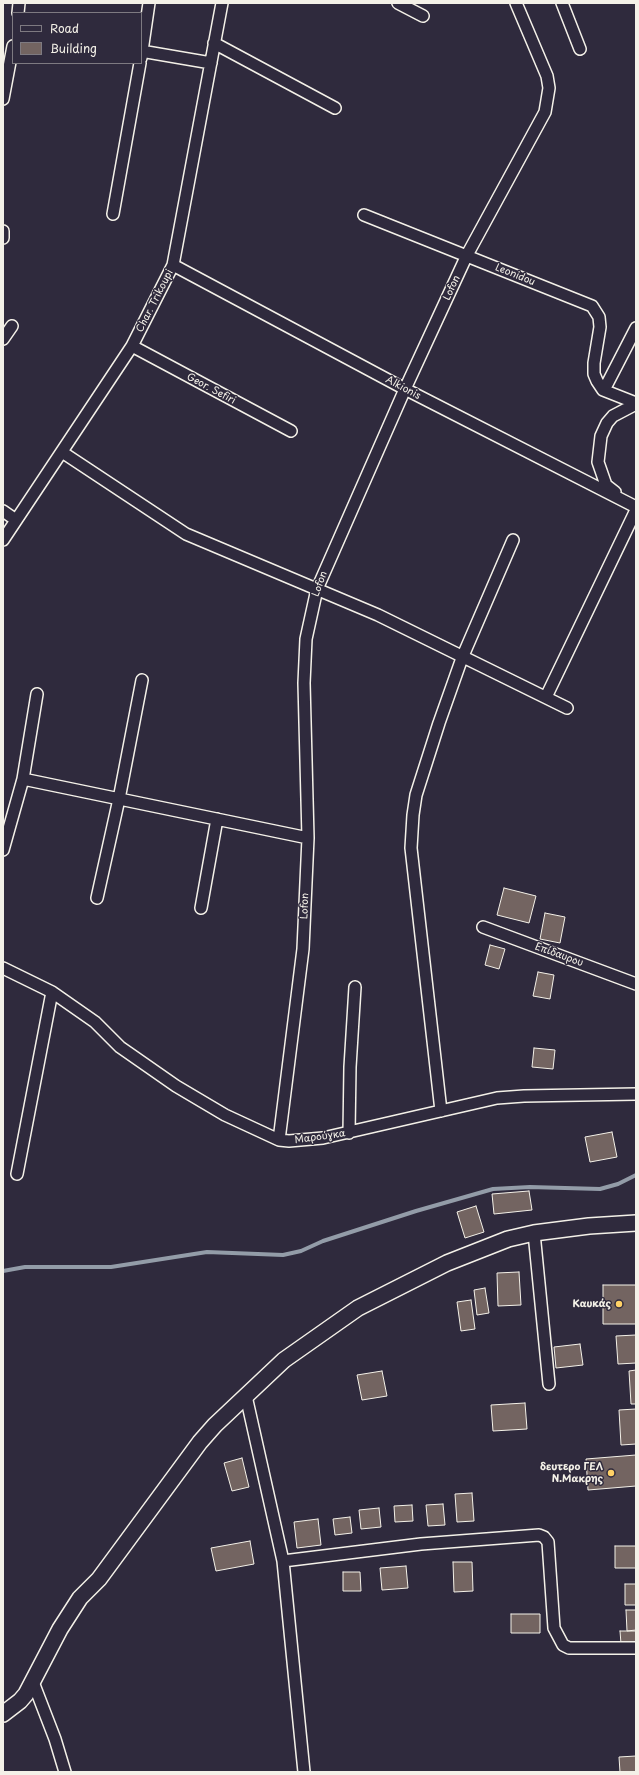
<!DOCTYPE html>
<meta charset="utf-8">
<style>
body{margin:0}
#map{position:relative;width:639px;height:1775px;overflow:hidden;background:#2f2a3d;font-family:"Playpen Sans",sans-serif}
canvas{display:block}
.frame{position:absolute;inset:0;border:4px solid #f4f1e8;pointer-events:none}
.legend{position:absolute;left:12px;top:12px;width:130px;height:52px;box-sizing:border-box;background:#2f2a3d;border:1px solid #7e7a81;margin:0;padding:5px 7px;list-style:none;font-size:12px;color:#f4f1e8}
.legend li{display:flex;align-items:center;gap:8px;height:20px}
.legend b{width:20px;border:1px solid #7e7a81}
</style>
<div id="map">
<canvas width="639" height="1775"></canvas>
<div class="frame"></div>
<ul class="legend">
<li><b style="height:5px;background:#2f2a3d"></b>Road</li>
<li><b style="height:11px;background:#736461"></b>Building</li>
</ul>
</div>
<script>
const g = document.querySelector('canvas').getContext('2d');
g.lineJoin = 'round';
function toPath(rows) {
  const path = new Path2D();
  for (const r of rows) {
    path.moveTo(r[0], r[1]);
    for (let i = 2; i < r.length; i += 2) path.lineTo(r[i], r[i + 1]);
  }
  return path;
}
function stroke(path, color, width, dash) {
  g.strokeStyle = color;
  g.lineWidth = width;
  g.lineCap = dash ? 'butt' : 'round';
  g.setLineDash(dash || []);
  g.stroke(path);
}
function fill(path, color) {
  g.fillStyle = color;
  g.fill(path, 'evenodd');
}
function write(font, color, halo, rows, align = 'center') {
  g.font = font + ' "Playpen Sans",sans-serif';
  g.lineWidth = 3;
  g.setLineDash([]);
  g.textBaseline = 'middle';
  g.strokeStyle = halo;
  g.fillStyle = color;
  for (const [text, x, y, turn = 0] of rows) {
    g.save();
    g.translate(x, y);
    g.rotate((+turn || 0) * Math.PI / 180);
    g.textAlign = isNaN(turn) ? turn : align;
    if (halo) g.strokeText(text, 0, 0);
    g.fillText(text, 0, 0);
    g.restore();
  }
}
stroke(toPath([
 [3,1271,25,1267,111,1267,207,1252,283,1255,301,1251,323,1241,416,1211,493,1189,530,1187,600,1189,618,1184,636,1175]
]), '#939ca8', 4);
const building = toPath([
 [504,888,536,896,529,923,497,915,504,888],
 [545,913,565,917,560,943,540,939,545,913],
 [490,945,505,949,499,969,485,965,490,945],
 [538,972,554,975,550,999,533,996,538,972],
 [534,1048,555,1050,553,1069,532,1067,534,1048],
 [612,1132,617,1157,590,1162,585,1137,612,1132],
 [529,1191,532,1210,494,1214,492,1194,529,1191],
 [476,1206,484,1232,465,1238,457,1212,476,1206],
 [519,1272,521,1305,498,1306,497,1273,519,1272],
 [603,1285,636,1285,636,1324,603,1324,603,1285],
 [485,1288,489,1313,477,1315,474,1290,485,1288],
 [471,1300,475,1329,461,1331,457,1302,471,1300],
 [636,1335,636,1363,618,1364,616,1336,636,1335],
 [580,1344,583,1365,556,1368,554,1347,580,1344],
 [636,1370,636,1404,631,1404,629,1371,636,1370],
 [382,1371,387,1396,362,1400,357,1375,382,1371],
 [525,1403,527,1429,493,1431,491,1405,525,1403],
 [636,1409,636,1444,621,1445,619,1410,636,1409],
 [636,1455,636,1486,588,1490,586,1459,636,1455],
 [242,1458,249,1487,232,1491,224,1463,242,1458],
 [472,1493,474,1521,457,1522,455,1494,472,1493],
 [443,1504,445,1525,428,1526,426,1505,443,1504],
 [412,1505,413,1521,395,1522,394,1506,412,1505],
 [379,1508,381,1527,361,1529,359,1510,379,1508],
 [350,1517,352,1533,335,1535,333,1519,350,1517],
 [318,1519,321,1545,297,1548,294,1522,318,1519],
 [250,1541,254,1564,216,1571,211,1548,250,1541],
 [615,1546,636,1546,636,1568,615,1568,615,1546],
 [453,1562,472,1562,473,1591,454,1592,453,1562],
 [406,1566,408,1588,382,1590,380,1568,406,1566],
 [343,1572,360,1572,361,1591,343,1591,343,1572],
 [625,1584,636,1584,636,1605,625,1605,625,1584],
 [626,1610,636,1610,636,1630,627,1631,626,1610],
 [511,1614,540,1614,540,1633,511,1633,511,1614],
 [620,1631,636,1631,636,1644,621,1644,620,1631],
 [636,1756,636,1772,620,1772,619,1757,636,1756]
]);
fill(building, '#736461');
stroke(building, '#f4f1e8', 1);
const street = toPath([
 [398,3,423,16],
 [562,3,580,49],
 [18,13,19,3],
 [214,43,335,108],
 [141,51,211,63],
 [141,58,149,3],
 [3,99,13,46],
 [113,214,140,63],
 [364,215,592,306,599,317,600,327,594,363,594,374,597,381,603,390,636,403],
 [3,231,3,238],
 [173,265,405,389,636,507],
 [3,339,12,326],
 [132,346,291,431],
 [604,390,636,328],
 [62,452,186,534,378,615,567,708],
 [615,492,606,485,598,462,601,436,607,423,613,416,636,404],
 [3,511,16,520],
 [3,540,132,346,173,265,222,3],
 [546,697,636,510],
 [23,779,308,838],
 [3,850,23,779,37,694],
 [97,898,119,799,142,680],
 [201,908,217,819],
 [483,927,636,984],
 [3,968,52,992,95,1022,120,1047,176,1086,225,1115,279,1140,289,1141,323,1138,497,1098,524,1096,636,1094],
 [441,1111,411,848,413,815,416,795,439,723,462,658,513,540],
 [349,1133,350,1067,355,987],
 [279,1140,303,949,308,838,304,683,306,639,317,589,405,389,467,255,545,112,549,88,547,76,516,3],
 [17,1174,52,992],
 [534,1233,549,1384],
 [246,1396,283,1561,304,1772],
 [283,1561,421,1544,539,1535,544,1537,548,1542,554,1628,563,1645,569,1648,636,1648],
 [33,1682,55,1739,65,1772]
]);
const secondary = toPath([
 [3,1714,20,1701,26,1694,60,1629,80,1598,99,1579,200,1442,215,1425,284,1360,358,1308,447,1263,508,1239,534,1233,589,1226,636,1223]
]);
stroke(street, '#f4f1e8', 14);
stroke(secondary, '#f4f1e8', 18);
stroke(street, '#2f2a3d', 11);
stroke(secondary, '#2f2a3d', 15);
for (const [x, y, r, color] of [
 [619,1304,4,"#ffd166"],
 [611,1473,4,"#ffd166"]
]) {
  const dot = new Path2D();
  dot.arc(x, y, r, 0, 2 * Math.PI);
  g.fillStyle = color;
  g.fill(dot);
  stroke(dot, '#2f2a3d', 1.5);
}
write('10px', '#f4f1e8', '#2f2a3d', [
 ["Leonidou",515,275,22],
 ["Lofon",452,288,-65],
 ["Char. Trikoupi",155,301,-63],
 ["Alkionis",403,388,28],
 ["Geor. Sefiri",211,389,28],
 ["Lofon",320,584,-70],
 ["Lofon",305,906,-88],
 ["Επίδαυρου",559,955,20],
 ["Μαρούγκα",320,1137,-8]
]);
write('bold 10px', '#f4f1e8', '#2f2a3d', [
 ["Καυκάς",611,1304],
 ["δευτερο ΓΕΛ",603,1467],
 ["Ν.Μακρης",603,1479]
], 'right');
</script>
